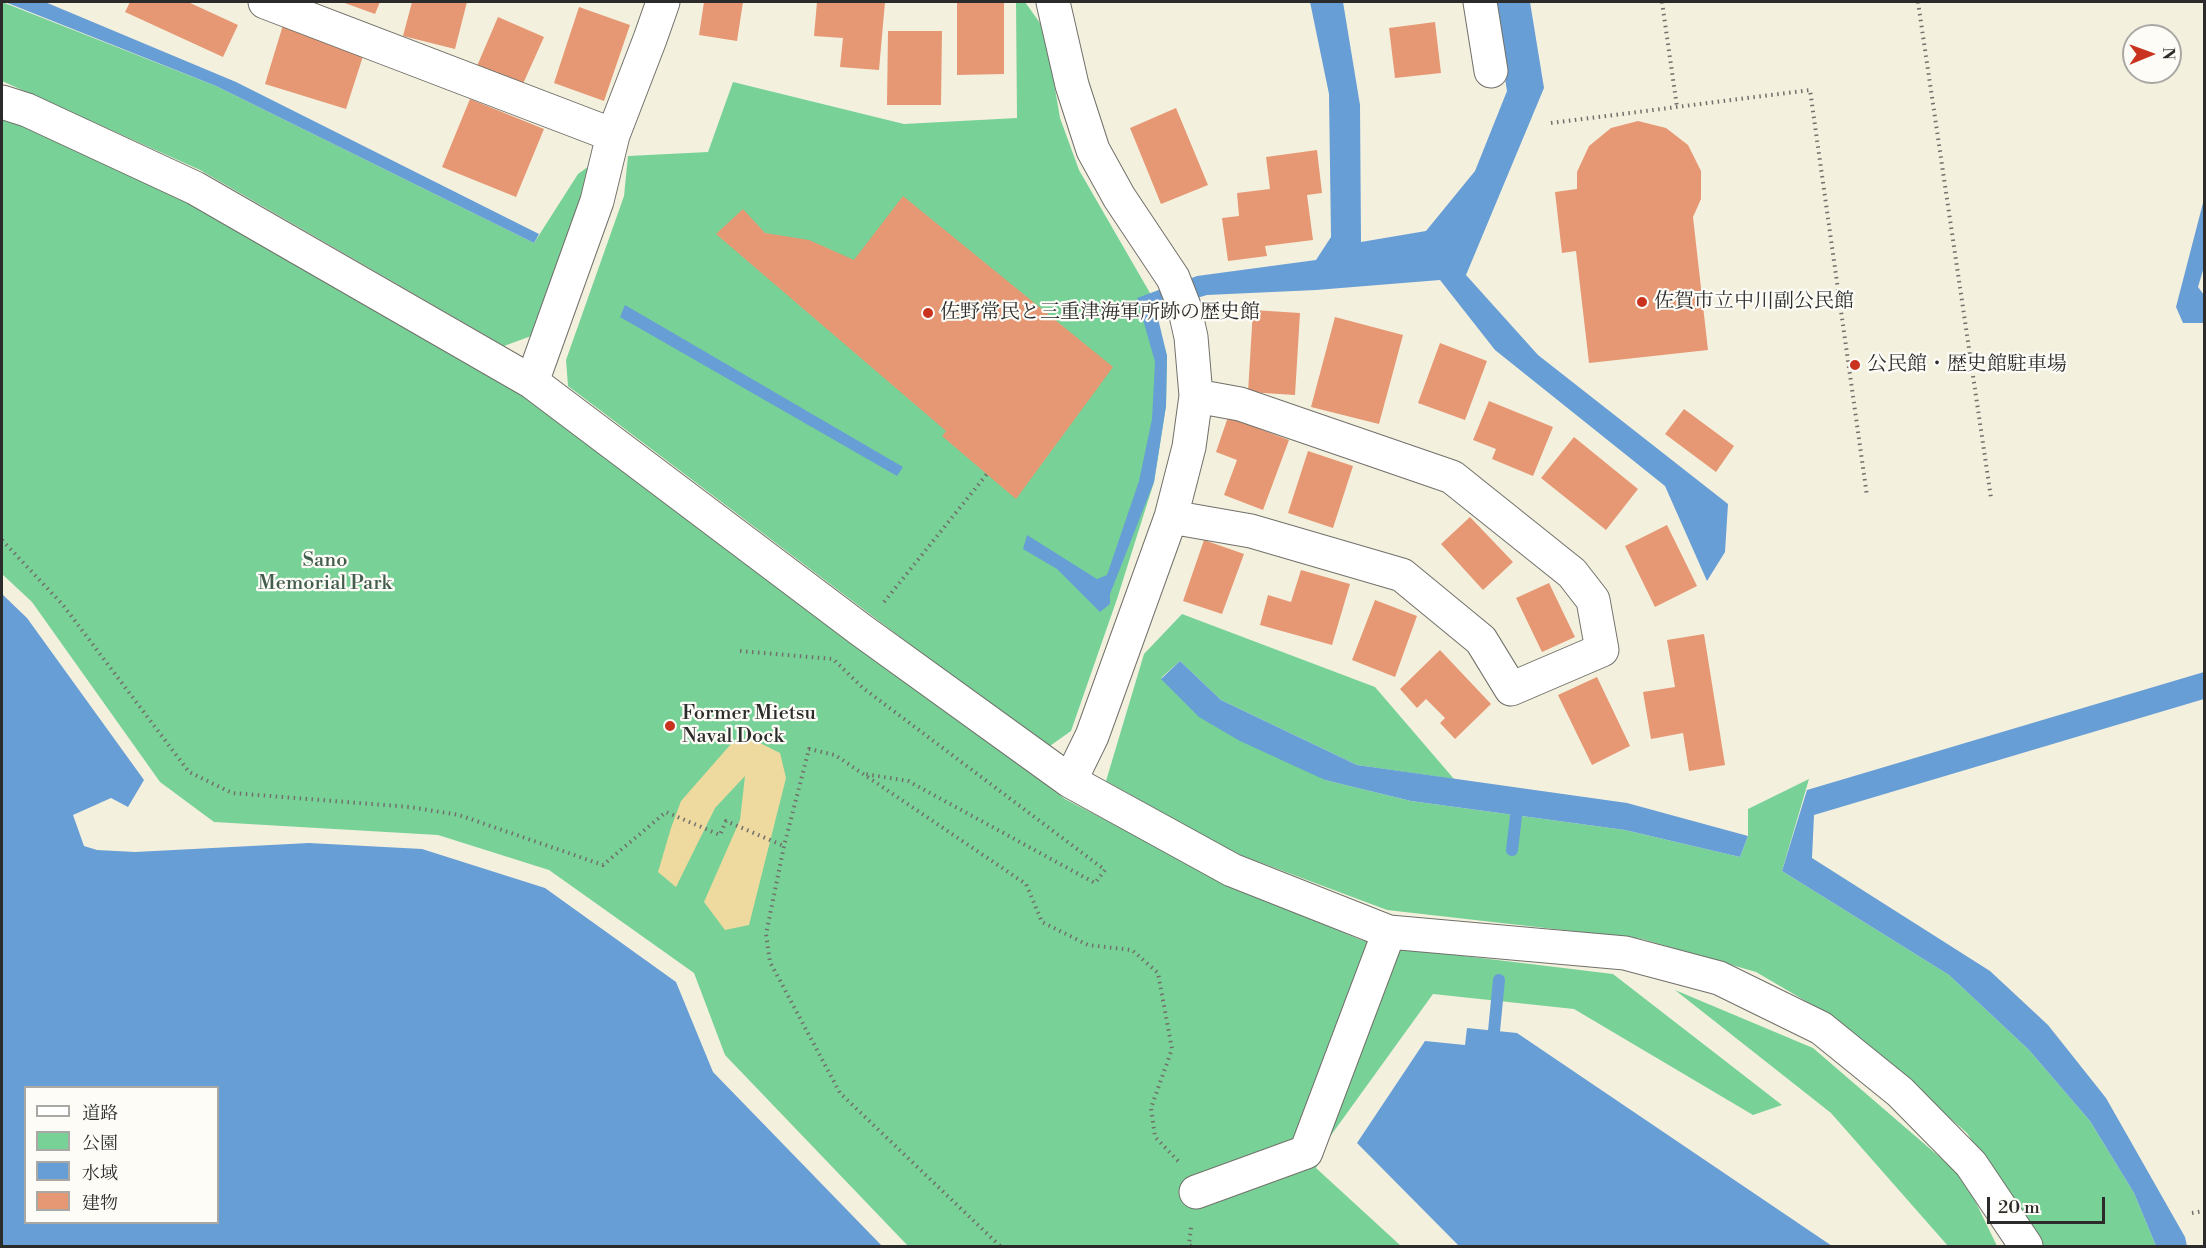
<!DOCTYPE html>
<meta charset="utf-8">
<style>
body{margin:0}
#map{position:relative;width:2206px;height:1248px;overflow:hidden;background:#f4f0de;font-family:"Libre Bodoni","Noto Serif JP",serif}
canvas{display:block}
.frame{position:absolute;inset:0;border:3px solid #2b2b2b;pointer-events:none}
.legend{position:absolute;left:24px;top:1086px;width:195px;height:138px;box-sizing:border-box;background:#fdfcf7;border:2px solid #a9a8a5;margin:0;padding:8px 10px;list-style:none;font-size:18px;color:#2b2b2b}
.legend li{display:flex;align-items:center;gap:12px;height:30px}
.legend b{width:30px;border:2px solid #a9a8a5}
.north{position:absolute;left:2122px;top:24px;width:60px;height:60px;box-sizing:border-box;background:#fdfcf7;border:2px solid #a9a8a5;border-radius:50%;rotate:89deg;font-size:16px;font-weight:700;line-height:24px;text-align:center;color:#2b2b2b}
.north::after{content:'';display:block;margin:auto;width:21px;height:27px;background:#c8321e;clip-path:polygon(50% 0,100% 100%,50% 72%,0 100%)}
.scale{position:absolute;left:1987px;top:1197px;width:118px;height:27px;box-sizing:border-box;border:3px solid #2b2b2b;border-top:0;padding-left:8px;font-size:18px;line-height:21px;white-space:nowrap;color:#2b2b2b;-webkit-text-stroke:4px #fdfcf7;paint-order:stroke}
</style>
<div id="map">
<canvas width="2206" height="1248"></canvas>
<div class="frame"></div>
<ul class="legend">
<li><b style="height:8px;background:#fff"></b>道路</li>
<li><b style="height:16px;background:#78d298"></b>公園</li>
<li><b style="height:16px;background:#679ed5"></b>水域</li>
<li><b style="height:16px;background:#e69874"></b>建物</li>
</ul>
<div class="north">N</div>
<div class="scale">20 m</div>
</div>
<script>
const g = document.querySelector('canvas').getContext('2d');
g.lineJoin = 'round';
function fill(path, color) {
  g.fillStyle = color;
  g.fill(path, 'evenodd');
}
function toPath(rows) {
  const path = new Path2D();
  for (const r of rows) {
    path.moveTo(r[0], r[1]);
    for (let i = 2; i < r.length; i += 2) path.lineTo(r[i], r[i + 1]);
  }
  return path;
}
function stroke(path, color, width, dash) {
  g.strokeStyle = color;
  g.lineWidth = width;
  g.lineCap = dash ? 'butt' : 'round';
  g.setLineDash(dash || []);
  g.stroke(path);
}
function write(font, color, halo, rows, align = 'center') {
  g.font = font + ' "Libre Bodoni","Noto Serif JP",serif';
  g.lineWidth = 4.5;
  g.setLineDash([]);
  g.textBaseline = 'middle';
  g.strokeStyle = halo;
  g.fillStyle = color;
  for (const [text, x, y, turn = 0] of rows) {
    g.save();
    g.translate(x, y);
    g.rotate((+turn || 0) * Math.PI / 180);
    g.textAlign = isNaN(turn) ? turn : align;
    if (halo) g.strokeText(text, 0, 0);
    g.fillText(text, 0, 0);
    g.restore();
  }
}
fill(toPath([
 [2,2,216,86,534,243,578,174,596,161,534,335,504,346,200,170,2,81],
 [1016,2,1025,2,1045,30,1060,118,1079,170,1150,293,1167,356,1166,406,1154,482,1117,599,1071,731,1047,748,568,386,566,360,624,196,628,156,708,152,733,82,904,124,1017,118],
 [2,119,20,125,188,200,526,394,1065,799,1228,884,1361,940,1423,951,1613,974,1782,1105,1753,1115,1574,1009,1433,994,1329,1138,1316,1168,1401,1246,908,1246,725,1055,694,973,549,870,438,835,214,822,160,782,32,602,2,574],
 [1182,614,1375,687,1454,779,1357,765,1221,700,1180,661,1161,678,1325,780,1411,801,1625,830,1740,857,1748,836,1748,809,1809,779,1782,871,1949,975,2029,1050,2090,1121,2134,1193,2156,1246,2040,1246,1967,1133,1838,1020,1756,972,1642,939,1387,910,1235,853,1106,781,1144,654],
 [1675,990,1813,1048,1964,1178,1997,1246,1948,1246,1831,1113]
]), '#78d298');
fill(toPath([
 [750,738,780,753,786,778,749,925,725,930,704,902,740,820,745,776,715,808,676,887,658,872,671,828,681,801,731,744]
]), '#eeda9e');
fill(toPath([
 [5,2,45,2,236,82,539,234,534,243,216,86],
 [1310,2,1343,2,1360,105,1361,242,1426,231,1475,171,1507,91,1493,2,1530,2,1544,88,1466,275,1538,355,1728,504,1725,552,1707,581,1665,486,1495,350,1440,280,1316,290,1207,295,1156,310,1167,356,1166,406,1154,482,1110,594,1110,604,1100,612,1057,569,1023,549,1027,535,1097,579,1107,575,1139,481,1152,419,1155,362,1137,298,1197,276,1316,260,1331,237,1329,94],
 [2204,199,2204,267,2198,287,2204,295,2204,323,2183,323,2176,307],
 [625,305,903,467,897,476,620,317],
 [2,594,27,618,144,780,128,807,111,798,73,815,84,846,97,850,135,852,309,843,422,849,545,888,676,982,713,1072,882,1246,2,1246],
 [26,1088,218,1088,218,1222,26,1222],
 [1180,661,1221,700,1357,765,1627,803,1748,836,1740,857,1625,830,1411,801,1325,780,1240,741,1199,717,1161,679],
 [2204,672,2204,699,1814,815,1812,858,1990,971,2048,1025,2106,1098,2185,1237,2187,1246,2156,1246,2134,1193,2090,1121,2029,1050,1949,975,1782,871,1807,790],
 [1467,1028,1517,1033,1832,1246,1459,1246,1357,1143,1425,1041,1465,1045]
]), '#679ed5');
stroke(toPath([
 [1512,850,1516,816],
 [1494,1031,1499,980]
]), '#679ed5', 12);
fill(toPath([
 [130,2,188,2,238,25,223,57,125,12],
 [342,2,380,2,375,14],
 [412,2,467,2,455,49,403,36],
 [704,2,743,2,737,41,699,35],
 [817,2,885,2,879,70,840,67,843,38,814,36],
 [957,2,1004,2,1004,74,957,75],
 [579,7,630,25,604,101,554,83],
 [498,17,544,37,522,86,477,66],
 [1435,22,1441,73,1395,78,1389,28],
 [283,25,365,50,346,109,265,84],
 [888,31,942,31,941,105,887,105],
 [470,99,544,129,516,197,442,167],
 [1176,108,1208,185,1161,204,1130,128],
 [1638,121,1666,128,1688,145,1701,171,1701,199,1693,217,1708,350,1589,363,1576,251,1562,253,1555,192,1577,189,1577,172,1589,146,1611,128],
 [1317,150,1322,193,1307,195,1313,240,1265,246,1267,256,1228,261,1222,218,1239,216,1237,193,1270,189,1266,157],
 [903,196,1113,367,1016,499,942,436,946,431,716,234,743,209,765,233,809,240,854,260],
 [1253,310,1300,313,1295,395,1248,392],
 [1335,317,1403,335,1379,424,1311,407],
 [1440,343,1487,361,1465,420,1418,403],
 [1489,401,1553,427,1533,476,1492,459,1496,449,1473,440],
 [1684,409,1734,446,1716,472,1665,434],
 [1228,417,1289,440,1263,510,1224,495,1237,460,1216,452],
 [1574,437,1638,489,1606,530,1541,478],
 [1308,451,1353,466,1333,528,1288,513],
 [1470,517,1513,562,1483,590,1441,544],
 [1667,525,1697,586,1655,607,1625,546],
 [1204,540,1244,554,1222,614,1183,601],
 [1301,570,1350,584,1332,645,1260,625,1268,595,1291,602],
 [1549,583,1575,637,1542,652,1516,598],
 [1375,600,1417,616,1395,677,1352,660],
 [1704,634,1725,765,1689,771,1683,733,1651,739,1643,692,1675,687,1667,640],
 [1440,650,1491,704,1455,739,1440,723,1445,718,1426,699,1417,708,1400,689],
 [1597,677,1630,746,1592,765,1558,695]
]), '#e69874');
const minor = toPath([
 [265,2,613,135],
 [1053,2,1072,85,1093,150,1119,197,1173,278,1184,306,1191,337,1196,396,1189,447,1171,517,1092,736,1070,781],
 [1480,2,1491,71],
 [2,102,27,110,195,188,532,382,597,201,613,135,650,39,663,2],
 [532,382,861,630,1070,781,1232,870,1389,932,1625,953,1719,978,1821,1028,1900,1092,1971,1164,2026,1246],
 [1171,517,1251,531,1402,575,1481,640,1511,689,1602,650,1593,600,1572,573,1452,477,1240,404,1196,396],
 [1196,1192,1306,1152,1389,932]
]);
stroke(minor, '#71706a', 35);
stroke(toPath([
 [1662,2,1677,107],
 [1918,2,1991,498],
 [1551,123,1810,90,1867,496],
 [2,540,63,605,189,772,232,793,410,807,459,815,603,865,666,812,720,835,726,821,784,846],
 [884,602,987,474],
 [740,651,833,659,863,688,1105,870,1095,883,908,781,865,774],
 [2192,1213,2204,1211],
 [1000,1246,840,1093,770,962,766,934,784,846,809,749,835,755,1026,884,1042,922,1088,945,1132,950,1158,973,1172,1049,1151,1108,1155,1137,1179,1162],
 [1191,1246,1189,1245,1191,1227]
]), '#71706a', 4, [1.5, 4.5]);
stroke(minor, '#fff', 33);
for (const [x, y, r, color] of [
 [1642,302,6,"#c8321e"],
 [928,313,6,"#c8321e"],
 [1855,365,6,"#c8321e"],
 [670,726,6,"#c8321e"]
]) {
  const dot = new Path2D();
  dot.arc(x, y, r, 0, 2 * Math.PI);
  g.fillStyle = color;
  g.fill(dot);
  stroke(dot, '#fdfcf7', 2);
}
write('20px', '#2b2b2b', '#fdfcf7', [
 ["佐賀市立中川副公民館",1654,302],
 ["佐野常民と三重津海軍所跡の歴史館",940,313],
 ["公民館・歴史館駐車場",1867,365],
 ["Former Mietsu",682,714],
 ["Naval Dock",682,737]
], 'left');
write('20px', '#425d4c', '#fdfcf7', [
 ["Sano",325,561],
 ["Memorial Park",325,584]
]);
</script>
